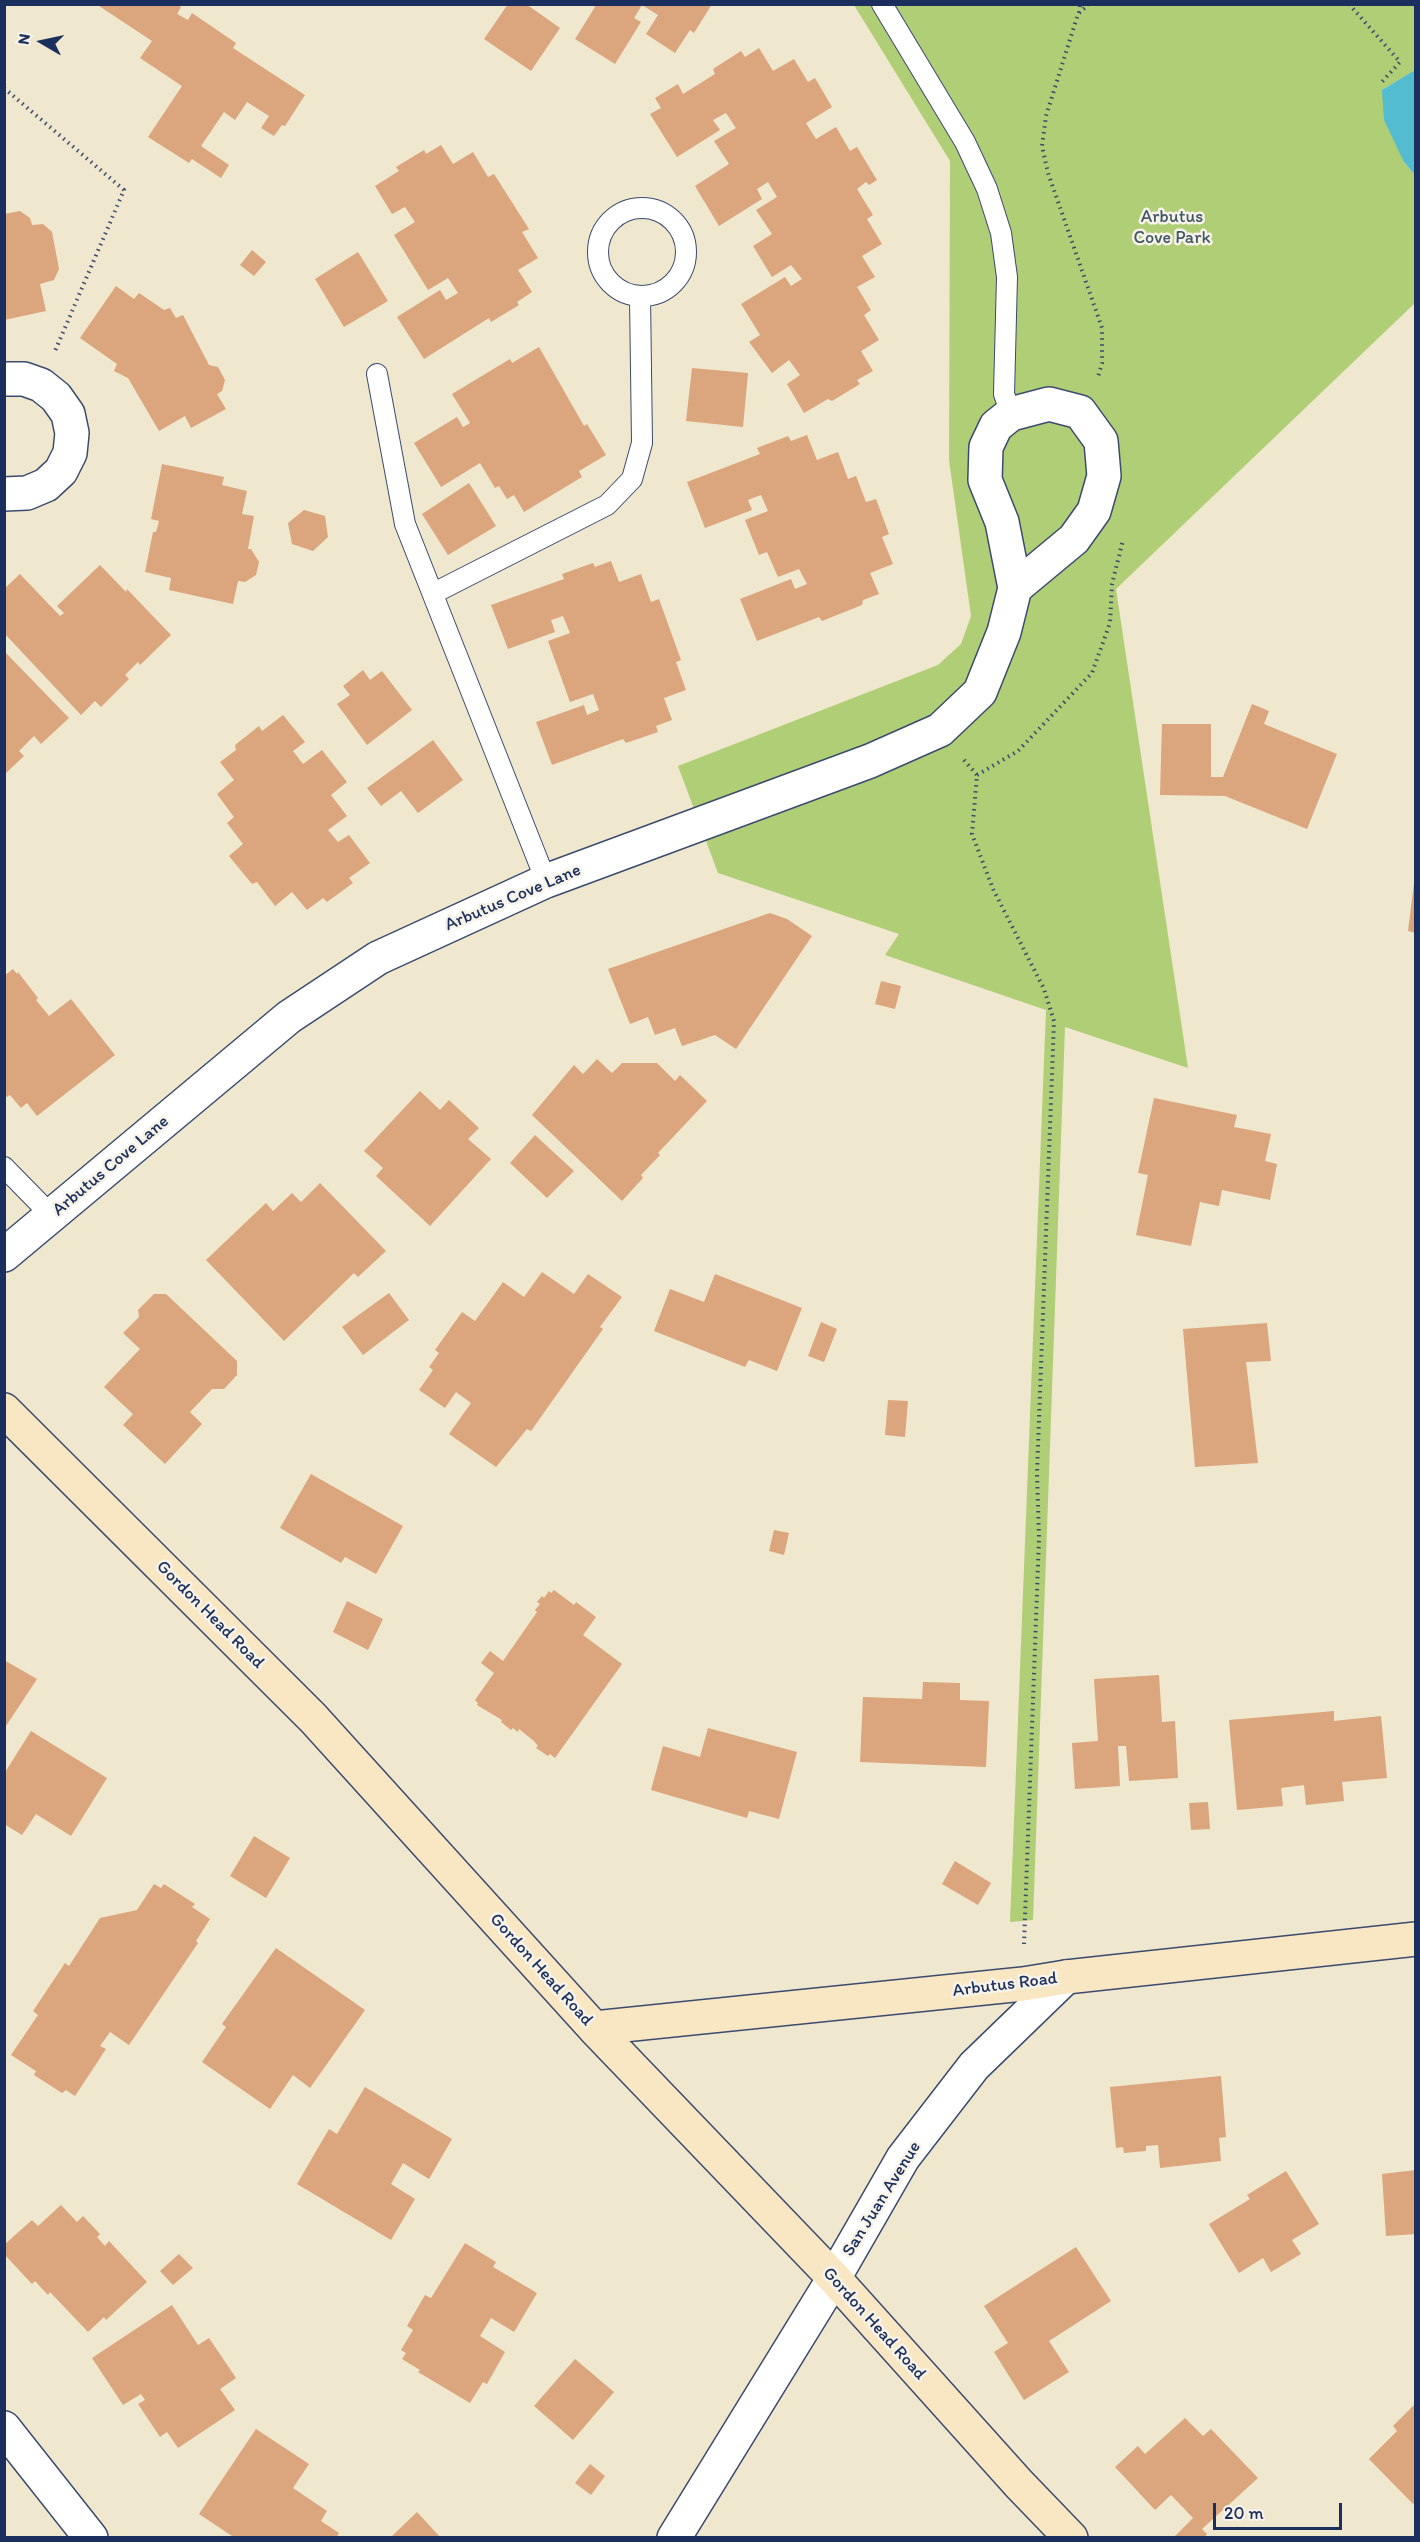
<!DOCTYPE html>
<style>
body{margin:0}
#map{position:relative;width:1420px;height:2542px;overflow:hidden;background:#efe8ce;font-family:Itim,sans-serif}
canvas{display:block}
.frame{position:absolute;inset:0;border:6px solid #1b2f5e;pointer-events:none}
.north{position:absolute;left:12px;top:12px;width:60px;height:60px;-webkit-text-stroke:4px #f7f3e8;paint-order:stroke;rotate:279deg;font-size:16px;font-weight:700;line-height:24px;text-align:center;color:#1b2f5e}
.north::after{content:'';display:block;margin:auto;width:21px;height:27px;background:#1b2f5e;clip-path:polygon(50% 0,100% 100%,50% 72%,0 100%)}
.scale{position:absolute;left:1213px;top:2503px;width:129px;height:27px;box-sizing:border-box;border:3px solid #1b2f5e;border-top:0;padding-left:8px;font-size:18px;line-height:21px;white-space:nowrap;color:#1b2f5e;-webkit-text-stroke:4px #f7f3e8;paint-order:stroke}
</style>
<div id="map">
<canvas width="1420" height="2542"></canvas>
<div class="frame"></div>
<div class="north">N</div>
<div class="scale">20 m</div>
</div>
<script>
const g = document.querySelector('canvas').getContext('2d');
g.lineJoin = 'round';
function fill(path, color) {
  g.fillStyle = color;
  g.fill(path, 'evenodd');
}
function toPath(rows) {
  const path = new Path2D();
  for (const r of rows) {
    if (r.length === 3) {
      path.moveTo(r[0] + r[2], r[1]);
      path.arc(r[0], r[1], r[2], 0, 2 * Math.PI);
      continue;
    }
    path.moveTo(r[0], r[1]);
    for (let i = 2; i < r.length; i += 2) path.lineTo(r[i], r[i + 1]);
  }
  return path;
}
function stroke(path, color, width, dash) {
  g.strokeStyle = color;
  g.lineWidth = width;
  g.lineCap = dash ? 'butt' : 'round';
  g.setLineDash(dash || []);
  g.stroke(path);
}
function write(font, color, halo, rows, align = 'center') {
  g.font = font + ' Itim,sans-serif';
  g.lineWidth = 5;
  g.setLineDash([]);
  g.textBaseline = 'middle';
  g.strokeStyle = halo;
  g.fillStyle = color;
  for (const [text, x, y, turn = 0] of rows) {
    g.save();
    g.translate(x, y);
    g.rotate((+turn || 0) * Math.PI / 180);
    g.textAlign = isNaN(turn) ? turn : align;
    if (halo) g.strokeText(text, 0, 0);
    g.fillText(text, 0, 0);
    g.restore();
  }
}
fill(toPath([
 [854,5,1415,5,1415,70,1382,90,1404,162,1415,175,1415,303,1116,589,1188,1068,1065,1027,1033,1920,1010,1922,1046,1010,885,955,899,934,718,873,678,766,938,665,961,644,971,616,949,460,950,161]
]), '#afce75');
fill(toPath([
 [1415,70,1415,175,1404,162,1384,120,1382,90]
]), '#53bcd0');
fill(toPath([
 [96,4,178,4,181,7,177,14,188,20,192,13,236,43,233,48,305,95,285,126,282,125,274,136,261,128,269,116,247,102,235,120,224,112,201,146,229,165,221,178,192,159,189,163,148,137,182,86,140,58,152,41],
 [508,4,526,4,560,28,531,71,484,39],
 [592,4,712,4,694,33,690,30,675,53,646,34,658,15,642,5,634,18,641,22,615,64,575,39,595,7],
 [759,48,773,71,794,59,808,82,815,78,832,107,806,123,816,139,836,127,850,151,857,147,877,180,869,185,866,182,857,189,873,215,867,219,882,244,862,256,875,277,857,287,871,310,864,315,879,340,861,351,873,371,857,380,860,384,832,401,828,399,804,413,787,384,800,375,789,360,772,373,749,342,760,335,741,304,785,277,791,286,802,279,791,265,772,277,753,246,772,234,756,210,777,197,768,182,757,189,762,199,719,226,695,186,729,164,714,141,736,128,726,113,713,120,720,130,677,157,650,114,661,108,655,98,678,84,683,94,715,74,713,69,741,51,745,57],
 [441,145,453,164,473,152,488,177,494,174,529,229,522,232,538,258,518,270,532,292,517,302,519,305,491,322,489,318,424,359,397,317,440,290,446,300,458,293,448,278,428,290,394,235,415,222,405,207,392,214,375,186,399,171,396,167,424,150,426,154],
 [20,211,30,218,32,225,43,224,52,232,59,269,54,280,40,284,46,311,4,320,4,214],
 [252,250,266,262,254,276,240,265],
 [358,252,388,301,344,327,315,279],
 [116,286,134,299,139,293,164,310,170,308,176,318,183,315,209,365,218,367,225,380,222,391,217,394,226,409,191,428,185,416,159,431,128,378,114,371,117,364,80,338],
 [539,347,584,426,587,424,606,455,579,471,582,477,524,512,514,495,507,499,499,486,495,488,480,463,441,487,414,443,457,417,463,427,470,423,452,394,510,359,512,363],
 [692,368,748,373,743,427,686,421],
 [807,435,817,460,838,452,848,479,856,476,866,502,876,499,889,534,882,537,893,564,870,573,879,594,863,600,862,605,822,621,819,617,757,641,740,599,791,579,795,589,807,584,799,569,778,577,767,552,759,555,745,520,768,511,761,495,748,500,752,510,705,528,687,482,760,454,757,448,788,436,791,441],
 [162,464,224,477,222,485,247,491,242,514,254,516,248,549,251,549,259,562,256,575,245,582,238,581,233,604,169,590,171,578,145,572,153,532,156,532,159,521,151,519],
 [469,483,496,526,448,555,422,514],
 [304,510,325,516,328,537,313,551,292,544,288,523],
 [611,561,619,582,641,574,651,602,659,599,681,660,676,662,686,690,664,698,672,720,656,726,658,732,626,743,623,739,552,765,536,722,584,705,587,715,599,710,593,694,570,702,548,641,570,633,563,616,551,620,555,632,508,649,491,605,564,579,562,574,593,563,595,567],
 [100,565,126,592,127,589,171,635,140,665,138,662,125,675,129,679,101,707,95,701,81,715,4,633,4,589,20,574,60,616,64,613,57,606],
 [4,651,69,718,41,744,34,736,19,751,24,756,4,775],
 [363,670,370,680,382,671,412,710,367,745,337,704,350,695,343,686],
 [1252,704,1269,711,1264,724,1337,754,1307,829,1225,796,1160,795,1162,724,1211,724,1211,777,1223,777],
 [283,715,305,742,293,751,303,764,322,750,347,782,331,795,347,816,328,830,338,842,349,835,370,863,349,878,353,883,327,902,323,898,307,910,292,892,275,906,257,882,252,884,229,856,243,844,227,823,234,817,217,794,234,780,220,762,236,750,235,745,259,726,262,731],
 [433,740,463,780,418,813,401,791,381,806,367,788],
 [1414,883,1416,884,1416,933,1408,931],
 [770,913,787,919,812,936,736,1049,715,1035,682,1046,675,1028,655,1035,648,1017,630,1024,608,969],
 [13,969,17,974,18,972,38,998,36,1000,49,1016,71,999,115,1055,37,1116,27,1103,21,1108,10,1095,7,1097,4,1094,4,976],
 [881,981,901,986,895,1009,875,1004],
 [597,1059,612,1073,622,1063,657,1063,675,1081,680,1075,707,1101,658,1153,660,1155,641,1175,643,1178,622,1201,532,1115,574,1065,583,1074],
 [420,1091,440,1110,449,1100,479,1128,468,1139,491,1159,430,1226,376,1176,383,1168,364,1151],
 [1154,1098,1237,1115,1234,1127,1271,1134,1265,1161,1277,1164,1270,1200,1222,1190,1219,1206,1200,1202,1191,1246,1136,1235,1148,1175,1138,1173],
 [535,1135,574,1171,547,1198,510,1163],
 [320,1183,386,1251,358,1277,354,1273,284,1341,206,1260,266,1203,273,1211,292,1193,301,1202],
 [542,1272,574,1294,588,1274,622,1297,600,1327,603,1329,531,1431,527,1429,496,1467,449,1434,471,1403,456,1392,445,1408,419,1390,433,1370,429,1367,439,1353,435,1350,462,1312,475,1321,503,1282,524,1297],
 [715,1274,802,1308,777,1371,749,1360,745,1367,654,1331,670,1289,704,1302],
 [389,1293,409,1320,363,1355,342,1327],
 [154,1294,166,1294,237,1361,237,1375,224,1389,212,1389,190,1412,202,1424,165,1464,123,1425,133,1414,104,1387,140,1349,123,1333,139,1317,138,1310],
 [821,1322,837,1329,824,1362,808,1356],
 [1267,1323,1271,1361,1246,1362,1258,1463,1195,1467,1183,1329],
 [888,1400,908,1401,905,1437,885,1435],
 [311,1474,403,1526,376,1574,345,1557,341,1563,280,1528],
 [774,1530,789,1533,784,1555,769,1551],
 [554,1590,574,1605,576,1602,596,1617,583,1635,622,1664,555,1758,550,1754,548,1756,536,1748,538,1746,534,1741,519,1729,518,1732,513,1728,511,1730,501,1722,502,1720,477,1705,478,1703,475,1700,494,1673,481,1663,490,1651,503,1661,537,1612,535,1610,540,1604,537,1602,542,1596,544,1598,549,1591,551,1593],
 [347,1601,383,1619,368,1650,333,1632],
 [4,1660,37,1679,4,1729],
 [1159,1675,1162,1722,1175,1721,1178,1778,1129,1781,1126,1746,1118,1746,1120,1786,1075,1789,1072,1743,1098,1741,1094,1679],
 [923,1682,960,1683,960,1700,989,1701,986,1767,860,1762,863,1697,922,1699],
 [1334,1711,1334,1721,1381,1716,1387,1778,1342,1782,1344,1801,1306,1805,1304,1785,1281,1788,1283,1806,1237,1810,1229,1720],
 [708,1728,797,1752,779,1819,749,1811,747,1818,651,1790,663,1746,700,1757],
 [31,1731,107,1778,71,1836,36,1814,22,1835,4,1824,4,1774],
 [1208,1802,1210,1829,1191,1830,1189,1803],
 [254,1836,290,1858,266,1898,230,1876],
 [955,1861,991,1883,978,1905,942,1884],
 [154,1884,161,1888,164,1884,195,1904,192,1907,210,1919,196,1941,198,1943,129,2045,110,2032,100,2046,106,2049,75,2096,66,2090,62,2093,34,2075,36,2071,11,2055,38,2015,33,2011,65,1963,69,1966,100,1918,137,1910],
 [276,1948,365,2010,310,2088,293,2075,270,2109,202,2062,226,2027,222,2024],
 [1221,2076,1226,2137,1219,2138,1221,2161,1160,2168,1158,2145,1146,2146,1146,2151,1124,2153,1123,2147,1116,2148,1110,2087],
 [365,2087,452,2139,429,2179,403,2163,391,2184,415,2199,391,2240,297,2184,329,2129,337,2134],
 [1416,2170,1416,2234,1386,2236,1382,2174],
 [1286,2171,1319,2224,1292,2240,1301,2254,1271,2272,1263,2258,1239,2273,1209,2224,1250,2199,1247,2195],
 [61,2205,77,2222,83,2216,100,2234,97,2237,105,2246,109,2241,147,2282,106,2320,104,2317,88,2332,50,2292,48,2295,35,2281,32,2284,4,2254,4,2245,32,2220,38,2226],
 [465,2243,496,2262,493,2267,537,2293,514,2332,491,2318,480,2336,505,2352,487,2384,483,2382,470,2403,418,2372,420,2370,402,2359,406,2353,401,2350,413,2330,407,2326,425,2295,431,2298],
 [1076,2247,1111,2301,1049,2341,1069,2372,1024,2400,994,2352,1008,2343,984,2306],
 [179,2254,193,2268,173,2285,160,2271],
 [172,2305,198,2345,209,2338,236,2378,220,2389,235,2410,178,2448,167,2432,160,2437,138,2404,145,2400,141,2394,123,2405,92,2358],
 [575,2359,614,2392,573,2440,534,2406],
 [1416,2403,1416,2501,1413,2504,1369,2459,1397,2431,1393,2426],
 [1185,2418,1203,2436,1211,2429,1258,2478,1202,2529,1207,2534,1204,2538,1173,2538,1193,2518,1171,2495,1155,2510,1115,2467,1138,2446,1145,2454],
 [256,2429,309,2464,293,2488,327,2511,321,2521,339,2533,336,2538,247,2538,244,2536,235,2538,199,2514],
 [590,2464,605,2476,591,2495,575,2483],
 [417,2512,441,2538,390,2538]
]), '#dba57d');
const service = toPath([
 [882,4,965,142,987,189,1001,233,1007,277,1004,394,1011,414],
 [642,252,44],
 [377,374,405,524,546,881],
 [434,593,607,505,632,479,642,443,640,296],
 [4,1167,51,1215]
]);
const minor = toPath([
 [4,379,24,379,41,385,56,397,68,414,72,433,70,453,61,471,46,485,27,493,4,494],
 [4,1255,289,1017,378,958,546,881,870,761,940,730,980,692,1004,632,1015,588,1002,522,985,480,986,447,996,426,1011,414,1049,404,1080,412,1101,441,1104,476,1094,511,1074,539,1015,588],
 [4,2428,91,2538]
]);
const tertiary = toPath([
 [674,2538,834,2278,903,2158,974,2066,1066,1977]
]);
const secondary = toPath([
 [4,1410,313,1718,594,2028,834,2278,1019,2484,1071,2538],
 [594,2028,1023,1984,1066,1977,1416,1939]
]);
stroke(service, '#3b4b6f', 22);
stroke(minor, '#3b4b6f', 36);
stroke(tertiary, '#3b4b6f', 36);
stroke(secondary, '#3b4b6f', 36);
stroke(toPath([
 [1089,4,1078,14,1046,116,1042,146,1048,173,1102,328,1102,363,1098,377],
 [1349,4,1400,62,1381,83],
 [1079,13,1080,4],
 [4,88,124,190,55,351],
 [964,760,977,775,972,834,993,889,1044,989,1054,1021,1037,1473,1039,1538,1024,1944],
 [977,775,1018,751,1092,673,1110,623,1112,584,1123,540]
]), '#3b4b6f', 4, [1.5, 4.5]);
stroke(service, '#fff', 20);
stroke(minor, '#fff', 33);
stroke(tertiary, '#fff', 33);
stroke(secondary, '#f9e7c3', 33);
write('18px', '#405764', '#f7f3e8', [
 ["Arbutus",1172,217],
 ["Cove Park",1172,238]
]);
write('18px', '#1b2f5e', '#f7f3e8', [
 ["Arbutus Cove Lane",513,898,-23],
 ["Arbutus Cove Lane",111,1166,-40],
 ["Gordon Head Road",210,1615,45],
 ["Gordon Head Road",541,1970,48],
 ["Arbutus Road",1005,1985,-7],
 ["San Juan Avenue",882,2199,-58],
 ["Gordon Head Road",874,2324,48]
]);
</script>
